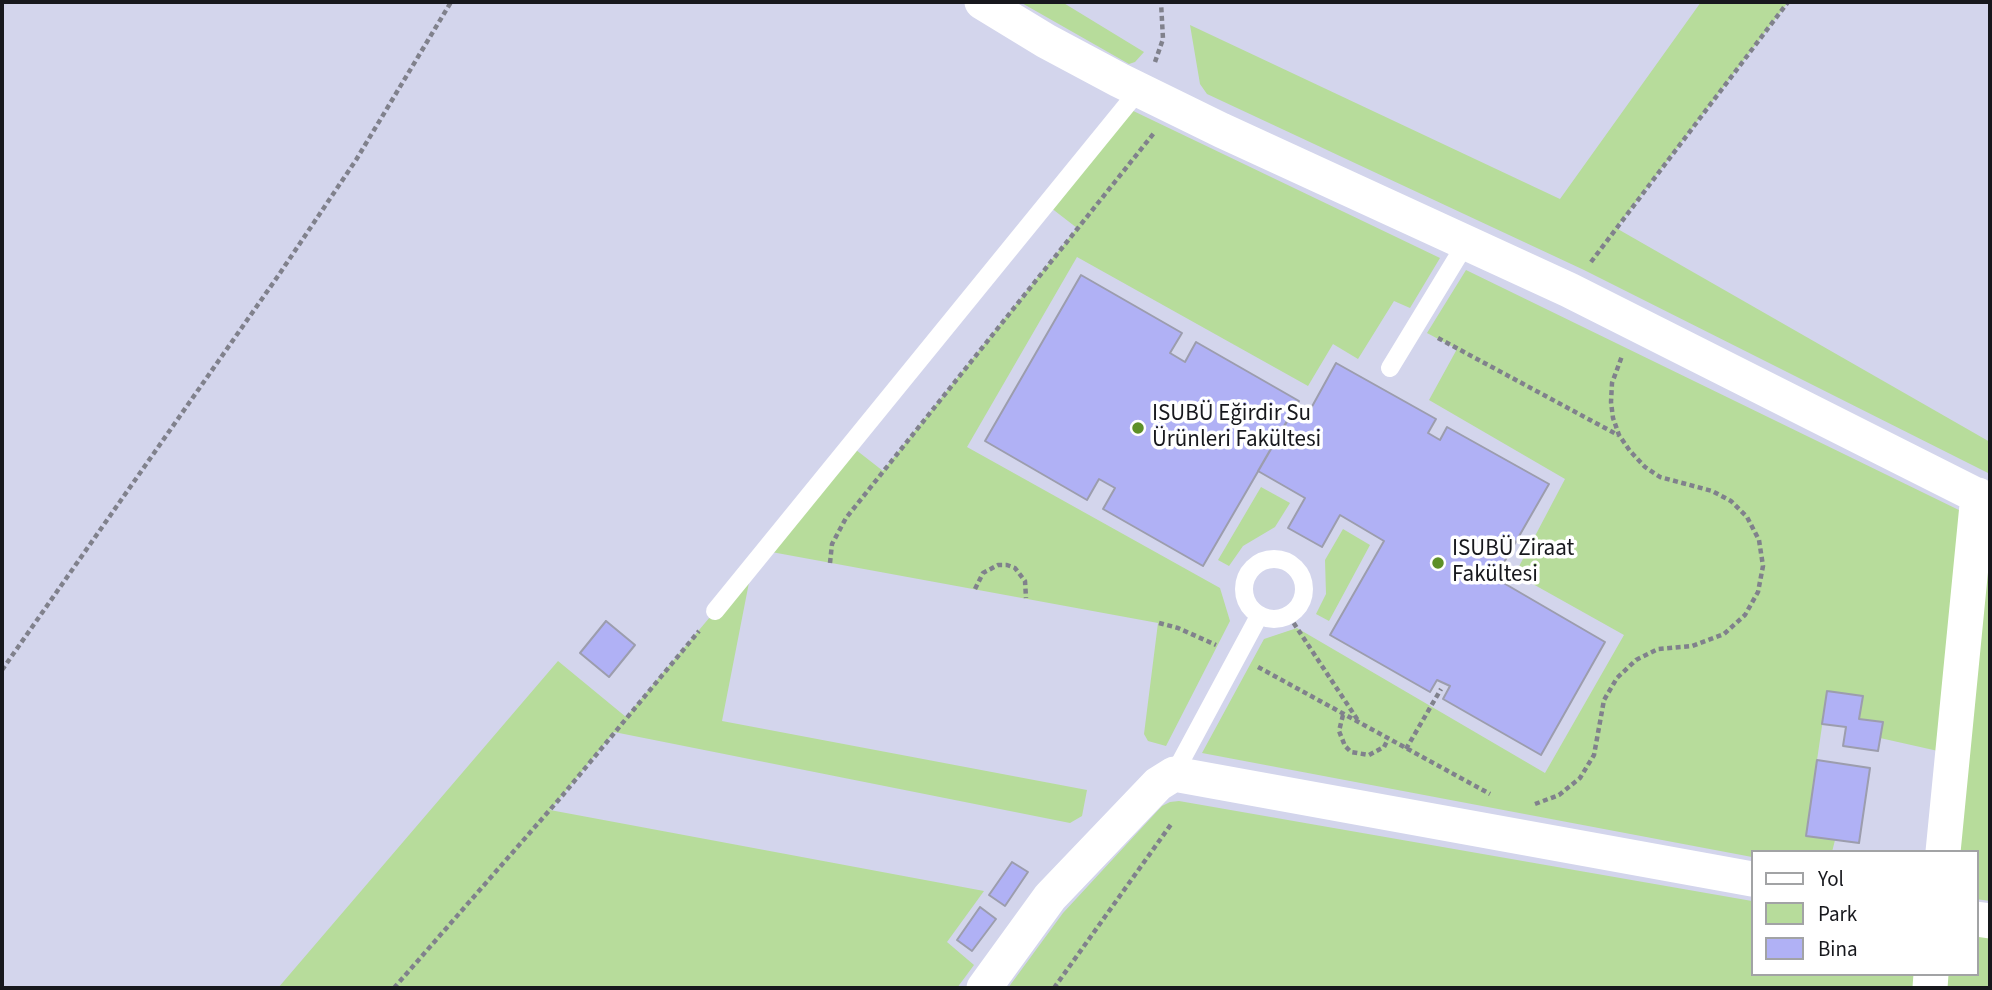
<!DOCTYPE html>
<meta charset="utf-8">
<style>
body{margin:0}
#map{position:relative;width:1992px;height:990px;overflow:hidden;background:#e2e3f4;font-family:"Source Sans 3",sans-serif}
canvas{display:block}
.frame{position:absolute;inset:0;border:4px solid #17181d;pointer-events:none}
.legend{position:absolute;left:1751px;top:850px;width:228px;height:126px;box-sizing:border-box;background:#fff;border:2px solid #a2a3a5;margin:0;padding:9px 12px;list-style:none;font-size:21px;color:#17181d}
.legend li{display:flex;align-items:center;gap:14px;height:35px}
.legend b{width:35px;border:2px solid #a2a3a5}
</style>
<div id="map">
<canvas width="1992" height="990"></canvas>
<div class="frame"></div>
<ul class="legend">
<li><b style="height:9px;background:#fff"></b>Yol</li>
<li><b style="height:19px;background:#b7dc9b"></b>Park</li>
<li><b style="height:19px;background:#b0b1f5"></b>Bina</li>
</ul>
</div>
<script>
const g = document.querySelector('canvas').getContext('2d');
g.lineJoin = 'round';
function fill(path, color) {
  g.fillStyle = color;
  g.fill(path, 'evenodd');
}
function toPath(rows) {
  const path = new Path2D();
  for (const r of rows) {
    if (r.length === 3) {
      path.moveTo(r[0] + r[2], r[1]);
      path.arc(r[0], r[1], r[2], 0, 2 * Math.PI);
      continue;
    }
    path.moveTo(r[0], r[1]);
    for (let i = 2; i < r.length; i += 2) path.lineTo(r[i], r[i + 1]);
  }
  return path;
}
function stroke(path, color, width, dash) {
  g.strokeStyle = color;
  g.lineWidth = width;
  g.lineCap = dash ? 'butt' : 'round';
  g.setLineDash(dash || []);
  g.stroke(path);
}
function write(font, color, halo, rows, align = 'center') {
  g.font = font + ' "Source Sans 3",sans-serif';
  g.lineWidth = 7;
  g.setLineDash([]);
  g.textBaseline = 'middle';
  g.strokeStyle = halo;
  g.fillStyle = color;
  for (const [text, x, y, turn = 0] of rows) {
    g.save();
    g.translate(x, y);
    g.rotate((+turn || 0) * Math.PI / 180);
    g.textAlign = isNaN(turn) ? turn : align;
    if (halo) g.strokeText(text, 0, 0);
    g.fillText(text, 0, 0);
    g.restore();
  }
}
fill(toPath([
 [2,2,1990,2,1990,988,2,988],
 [1752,852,1976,852,1976,974,1752,974]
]), '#d3d5ec');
fill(toPath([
 [1020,2,1062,2,1144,52,1135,62,1129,64],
 [1701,2,1788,2,1616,228,1990,442,1990,474,1584,270,1207,94,1200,84,1190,25,1560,199],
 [1125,107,1440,258,1410,308,1394,301,1358,359,1333,344,1308,386,1077,257,967,447,1220,588,1230,621,1166,746,1148,741,1144,734,1158,623,766,551,851,446,883,471,1077,228,1046,204],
 [1466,270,1963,512,1938,751,1880,738,1882,722,1859,719,1863,696,1827,692,1806,835,1835,840,1832,852,1752,852,1752,857,1202,753,1264,639,1297,628,1545,773,1624,635,1515,574,1565,479,1429,400,1457,349,1427,333],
 [1261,487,1290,503,1275,527,1243,546,1229,566,1218,560],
 [1990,525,1990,901,1976,899,1976,852,1957,852],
 [1343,529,1370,545,1329,621,1316,614,1326,594,1325,560],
 [752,567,722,721,1087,790,1082,816,1070,823,614,732,550,810,984,891,947,942,974,965,957,988,278,988,558,661,626,717],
 [1179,801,1752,901,1752,974,1917,974,1915,988,1008,988,1063,913,1162,806,1170,802],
 [1976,935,1990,937,1990,988,1942,988,1943,974,1976,974]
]), '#b7dc9b');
const building = toPath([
 [1081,275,1182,333,1170,353,1185,362,1196,342,1299,401,1203,566,1103,509,1115,488,1099,479,1087,500,985,441,1081,275],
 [1336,363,1436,419,1428,433,1440,440,1447,427,1549,484,1495,578,1605,642,1541,755,1443,699,1450,686,1437,680,1430,692,1330,635,1384,541,1340,515,1322,547,1288,528,1305,498,1258,471,1291,414,1304,421,1336,363],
 [606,621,635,645,609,677,580,653,606,621],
 [1827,691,1863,696,1859,719,1883,722,1878,751,1843,746,1846,727,1822,724,1827,691],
 [1817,760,1870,768,1859,843,1806,836,1817,760],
 [1012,862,1028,872,1005,906,989,895,1012,862],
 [980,907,996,919,972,951,957,940,980,907]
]);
fill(building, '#b0b1f5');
stroke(building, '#9c9dad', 2);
stroke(toPath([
 [1155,62,1163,39,1161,2],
 [1591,262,1788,2],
 [1438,338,1618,435],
 [830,563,832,544,846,518,1154,133],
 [975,589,983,573,998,565,1007,565,1015,568,1025,581,1026,598],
 [1289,616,1359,722],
 [1159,623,1178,628,1216,645],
 [1258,667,1490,794],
 [2,670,278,276,356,160,451,2],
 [1343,715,1339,731,1345,746,1351,752,1369,755,1384,747,1388,739],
 [1406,749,1441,689],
 [1535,804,1559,795,1580,778,1594,755,1604,700,1617,678,1636,660,1658,649,1692,646,1724,634,1745,615,1758,592,1763,566,1759,540,1747,517,1731,501,1712,491,1660,477,1645,467,1630,451,1619,435,1613,418,1611,402,1612,383,1622,356],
 [394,988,562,796,699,631],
 [1054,988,1172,823]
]), '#80818c', 4.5, [5, 3.5]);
stroke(toPath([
 [1390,368,1466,243],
 [1274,589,30],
 [715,611,1139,90],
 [1174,774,1259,616]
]), '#fff', 18);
stroke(toPath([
 [982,2,1046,41,1119,80,1221,130,1569,290,1990,502],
 [1943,852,1978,495],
 [1976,919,1990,921],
 [984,988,1050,897,1158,784,1174,774,1752,879],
 [1930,988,1931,974]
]), '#fff', 35);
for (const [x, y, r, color] of [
 [1138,428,7,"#5d9028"],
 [1438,563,7,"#5d9028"]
]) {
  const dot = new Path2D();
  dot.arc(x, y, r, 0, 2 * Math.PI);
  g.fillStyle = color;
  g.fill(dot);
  stroke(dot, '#fff', 2.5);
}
write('23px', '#17181d', '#fff', [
 ["ISUBÜ Eğirdir Su",1152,415],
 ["Ürünleri Fakültesi",1152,441],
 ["ISUBÜ Ziraat",1452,550],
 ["Fakültesi",1452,576]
], 'left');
</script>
